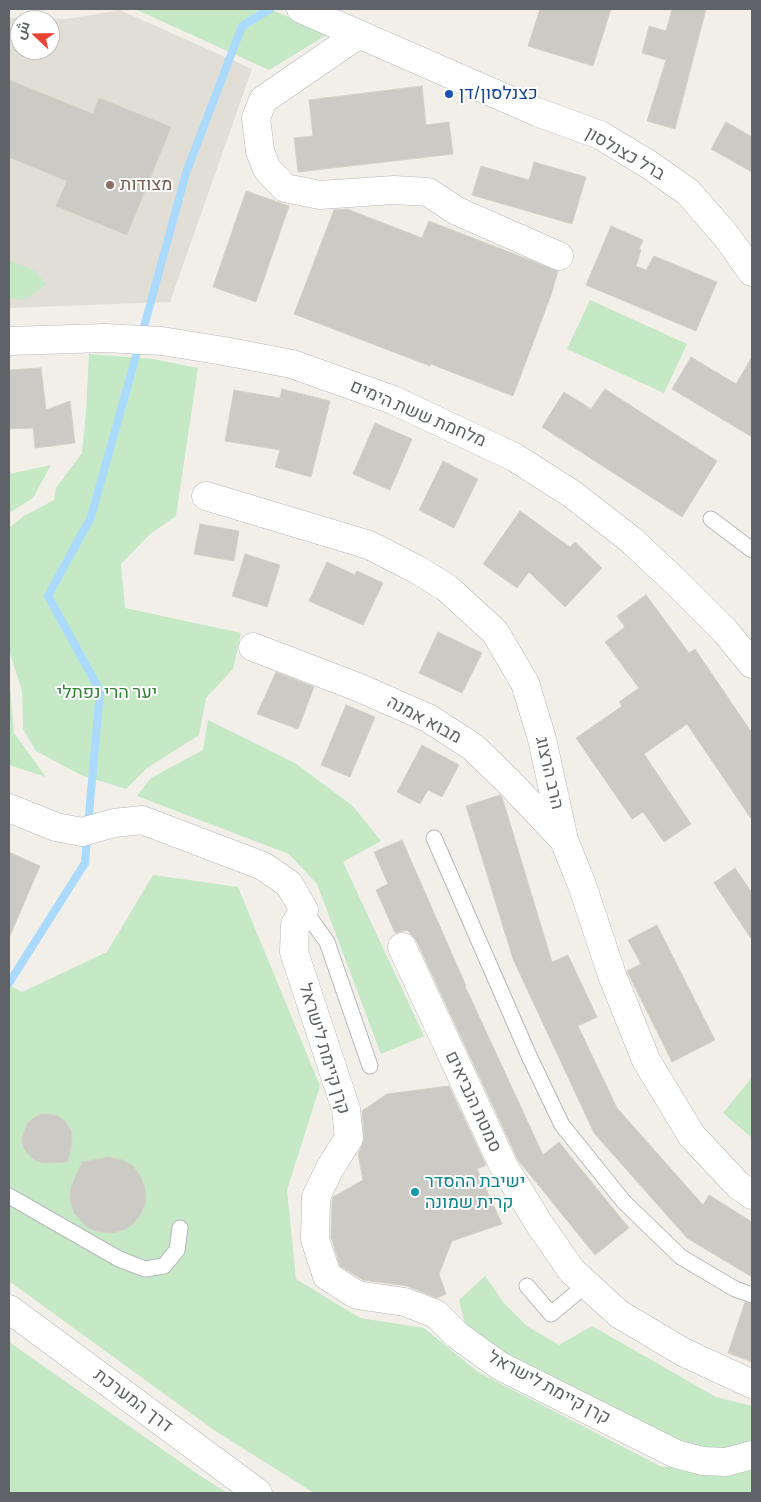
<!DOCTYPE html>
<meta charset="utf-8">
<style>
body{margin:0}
#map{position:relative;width:761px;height:1502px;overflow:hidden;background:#f1efe8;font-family:Manrope,Cairo,sans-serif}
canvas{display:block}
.frame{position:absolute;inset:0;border:10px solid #5f6368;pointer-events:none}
.north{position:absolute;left:10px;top:10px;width:50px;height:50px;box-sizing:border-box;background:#fff;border:1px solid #bfc1c3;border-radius:50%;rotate:291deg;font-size:14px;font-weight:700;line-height:20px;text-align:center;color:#5f6368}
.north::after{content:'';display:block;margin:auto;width:18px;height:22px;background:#ea4335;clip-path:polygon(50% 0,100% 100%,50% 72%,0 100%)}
</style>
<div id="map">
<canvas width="761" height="1502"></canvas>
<div class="frame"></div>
<div class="north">ش</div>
</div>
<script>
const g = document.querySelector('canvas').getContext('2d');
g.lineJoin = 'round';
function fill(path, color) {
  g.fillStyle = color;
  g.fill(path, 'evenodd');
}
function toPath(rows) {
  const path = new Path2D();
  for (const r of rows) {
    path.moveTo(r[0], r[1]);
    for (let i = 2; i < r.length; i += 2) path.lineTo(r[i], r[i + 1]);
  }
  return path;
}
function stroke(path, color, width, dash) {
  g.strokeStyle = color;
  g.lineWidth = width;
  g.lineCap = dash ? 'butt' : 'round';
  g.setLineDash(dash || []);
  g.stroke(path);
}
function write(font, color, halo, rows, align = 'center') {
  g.font = font + ' Manrope,Heebo,sans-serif';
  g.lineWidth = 4;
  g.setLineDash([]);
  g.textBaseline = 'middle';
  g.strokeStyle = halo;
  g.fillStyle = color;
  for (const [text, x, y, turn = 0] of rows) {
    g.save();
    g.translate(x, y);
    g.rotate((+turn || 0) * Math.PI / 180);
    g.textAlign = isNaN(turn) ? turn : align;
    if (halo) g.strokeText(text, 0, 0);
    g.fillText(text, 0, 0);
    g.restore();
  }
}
fill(toPath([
 [120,10,252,69,170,302,9,308,9,18,67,19],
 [20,20,50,20,50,50,20,50]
]), '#e1ded6');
fill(toPath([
 [135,9,270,9,328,34,269,70],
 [9,260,35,271,46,284,24,300,9,298],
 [590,300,687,344,664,393,567,349],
 [89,354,153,359,198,368,176,516,150,534,121,564,125,608,241,633,233,669,206,698,199,735,147,768,126,789,81,775,36,751,23,729,22,691,9,650,9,528,24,516,54,500,56,488,82,453,86,412],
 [51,465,33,498,9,513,9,474],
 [9,678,14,733,46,777,9,765],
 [208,720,295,763,353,806,381,841,343,862,424,1036,381,1054,317,884,289,854,137,796,151,778,203,750],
 [153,875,238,887,320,1086,287,1190,296,1279,360,1318,424,1328,478,1372,662,1467,752,1466,752,1493,314,1493,214,1430,9,1281,9,985,22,992,107,952],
 [752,1077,752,1138,723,1113],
 [485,1276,504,1303,527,1326,559,1345,592,1326,716,1397,752,1406,752,1446,708,1454,494,1354,465,1324,459,1300],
 [9,1342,199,1475,227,1493,9,1493]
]), '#c5e8c5');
stroke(toPath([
 [142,334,186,173,242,26,270,9],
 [88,825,100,691,48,596,91,517,139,345],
 [9,983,85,863,87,837]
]), '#aadaff', 8);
const building = toPath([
 [540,9,611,9,593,66,528,46,540,9],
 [672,9,706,9,675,129,647,121,666,60,642,53,649,26,666,31,672,9],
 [9,80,93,114,99,98,171,127,127,235,56,206,67,181,9,157,9,80],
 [422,86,426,125,449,122,453,154,298,172,294,138,313,136,309,100,422,86],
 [726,122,752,137,752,172,711,149,726,122],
 [534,162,586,177,572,224,472,195,481,166,529,180,534,162],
 [246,191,289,206,256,302,213,287,246,191],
 [347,209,422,238,429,221,558,271,551,295,513,396,431,364,430,366,294,314,334,210,347,209],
 [611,226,643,240,639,249,641,250,636,266,646,270,654,256,717,282,696,331,586,285,611,226],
 [691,357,736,384,752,357,752,437,672,389,691,357],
 [41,368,46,410,70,401,75,443,35,448,33,428,9,429,9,370,41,368],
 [282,389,330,401,311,477,275,467,280,450,225,441,234,390,280,398,282,389],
 [605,389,717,461,682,517,542,427,564,392,591,409,605,389],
 [375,423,412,439,390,490,353,474,375,423],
 [443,461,478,479,454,528,419,510,443,461],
 [520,511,570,547,575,542,602,568,565,607,529,572,517,588,483,564,520,511],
 [200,524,239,531,234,561,194,554,200,524],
 [245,554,280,565,267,607,232,596,245,554],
 [327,562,355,575,357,571,383,583,363,625,309,601,327,562],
 [646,595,689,653,695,649,752,733,752,820,687,724,644,754,691,824,664,842,643,812,632,819,576,738,622,706,619,702,639,688,605,642,625,627,617,616,646,595],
 [438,632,482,653,462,693,419,673,438,632],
 [276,672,314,687,298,729,257,714,276,672],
 [346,705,375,717,350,777,321,765,346,705],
 [422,745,459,765,442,797,428,790,420,804,397,792,422,745],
 [500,795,502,797,552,962,568,955,597,1017,578,1026,617,1108,703,1205,709,1195,752,1222,752,1277,687,1238,594,1133,513,959,466,806,500,795],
 [402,840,466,986,465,986,543,1155,559,1142,629,1228,595,1255,518,1160,416,940,407,930,395,933,376,890,388,884,374,852,402,840],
 [9,852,40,866,9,938,9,852],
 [735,868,752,893,752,940,714,883,735,868],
 [657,925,715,1040,672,1062,627,971,641,964,628,940,657,925],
 [449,1086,486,1165,477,1169,502,1224,452,1241,439,1274,446,1294,437,1298,407,1286,363,1280,340,1266,331,1237,332,1201,333,1197,363,1180,358,1154,362,1146,364,1137,362,1111,387,1094,449,1086],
 [41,1114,50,1114,58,1116,65,1121,71,1130,72,1139,68,1162,44,1163,36,1161,28,1154,23,1147,22,1138,27,1124,33,1118,41,1114],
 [109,1157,122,1160,133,1166,141,1177,145,1188,146,1201,141,1214,133,1224,126,1229,113,1233,100,1232,88,1228,74,1213,70,1200,71,1187,82,1162,109,1157],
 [745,1302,752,1304,752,1362,728,1353,745,1302]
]);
fill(building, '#cccac5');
stroke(building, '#d6d1c6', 1);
const lane = toPath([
 [711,519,752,550],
 [434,838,530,1058,562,1125,624,1202,681,1257,735,1289,752,1295],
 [304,910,327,942,370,1066],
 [9,1196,119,1259,145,1269,164,1266,177,1250,180,1228],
 [527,1286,551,1314,587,1284]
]);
const street = toPath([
 [301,9,537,112,600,135,648,164,688,192,727,237,752,272],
 [359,34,263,100,256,118,260,151,267,169,285,188,320,195,394,190,428,192,457,211,559,256],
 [9,341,105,338,162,341,224,351,292,364,393,400,514,457,572,494,630,539,678,584,725,631,752,664],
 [206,496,369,545,416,569,447,588,495,632,525,683,542,739,564,840,582,885,612,975,646,1060,692,1136,738,1185,752,1195],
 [253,647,360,688,428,718,473,747,511,784,563,839],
 [9,808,56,827,82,832,114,823,142,820,263,866,289,884,304,910,295,925,294,952,346,1109,349,1138,330,1168,316,1197,315,1239,327,1276,357,1295,405,1302,436,1314,457,1335,500,1366,676,1454,703,1461,726,1462,752,1455],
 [402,947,503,1165,540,1225,572,1271,619,1314,683,1352,752,1384],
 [9,1309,258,1493]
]);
stroke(lane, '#b5b8bc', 17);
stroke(street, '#b5b8bc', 29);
stroke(lane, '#fff', 15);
stroke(street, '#fff', 28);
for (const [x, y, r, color] of [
 [449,94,5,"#1a4fb4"],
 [110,185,5,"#8d6e63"],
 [415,1192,5,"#0f9aa8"]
]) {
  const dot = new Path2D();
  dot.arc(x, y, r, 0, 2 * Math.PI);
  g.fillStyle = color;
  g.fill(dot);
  stroke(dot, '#fff', 2);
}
write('18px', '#164399', '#fff', [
 ["כצנלסון/דן",459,94]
], 'left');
write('18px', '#5f6368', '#fff', [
 ["ברל כצנלסון",625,154,30],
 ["מלחמת ששת הימים",418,414,23],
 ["מבוא אמנה",424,720,28],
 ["הרב הרצוג",549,773,77],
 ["קרן קיימת לישראל",324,1049,73],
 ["סמטת הנביאים",473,1102,65],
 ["קרן קיימת לישראל",549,1388,28],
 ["דרך המערכת",133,1401,37]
]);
write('18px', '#785e54', '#fff', [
 ["מצודות",120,185]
], 'left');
write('18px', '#348238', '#fff', [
 ["יער הרי נפתלי",107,693]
]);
write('18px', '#0d838f', '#fff', [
 ["ישיבת ההסדר",425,1182],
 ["קרית שמונה",425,1203]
], 'left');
</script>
